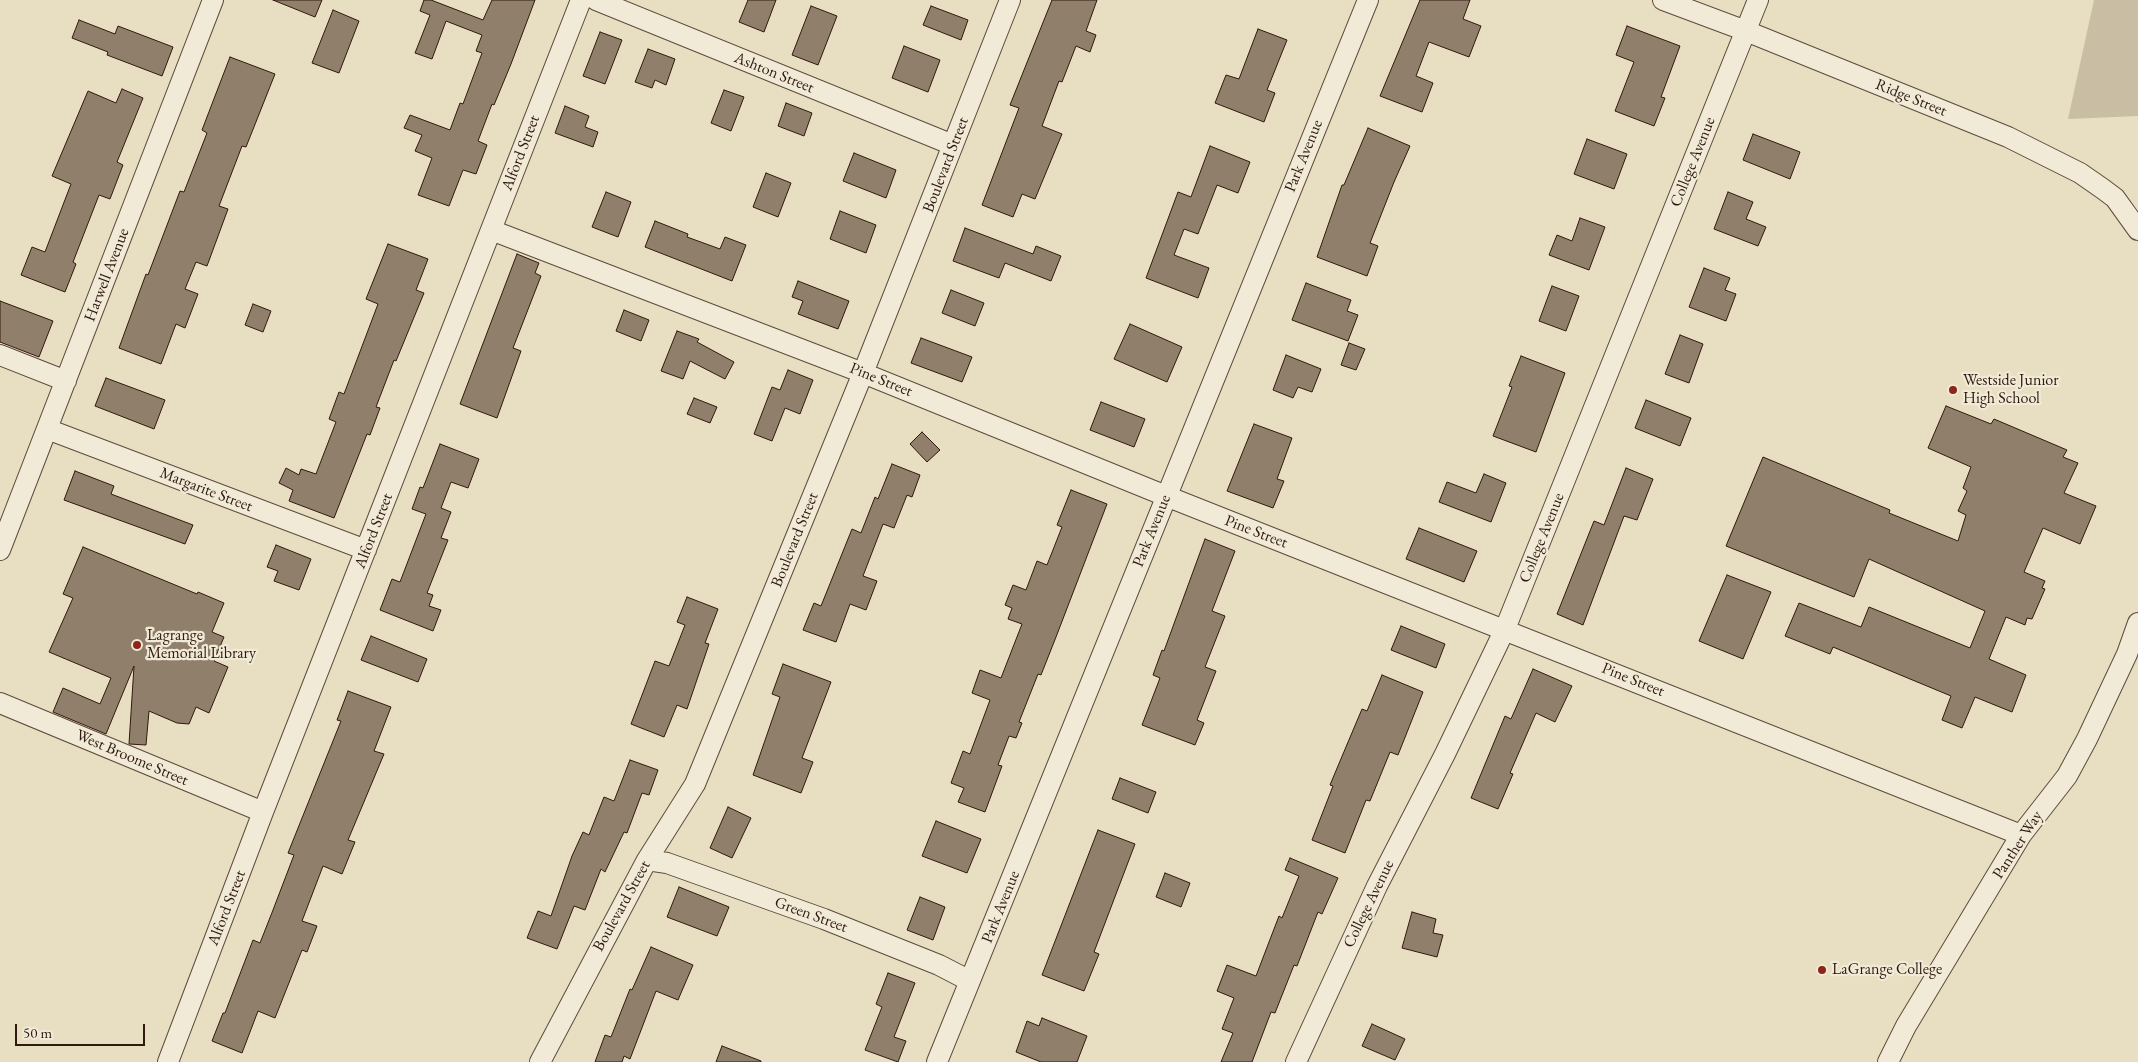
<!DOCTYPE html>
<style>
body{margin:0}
#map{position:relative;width:2138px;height:1062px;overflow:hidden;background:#e8dec1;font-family:"EB Garamond",serif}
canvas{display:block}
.scale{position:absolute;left:15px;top:1024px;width:130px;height:22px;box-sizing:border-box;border:2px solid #30190e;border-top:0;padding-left:6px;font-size:15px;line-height:18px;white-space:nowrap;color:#30190e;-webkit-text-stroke:4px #f0ead7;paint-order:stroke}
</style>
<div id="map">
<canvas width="2138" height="1062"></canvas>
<div class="scale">50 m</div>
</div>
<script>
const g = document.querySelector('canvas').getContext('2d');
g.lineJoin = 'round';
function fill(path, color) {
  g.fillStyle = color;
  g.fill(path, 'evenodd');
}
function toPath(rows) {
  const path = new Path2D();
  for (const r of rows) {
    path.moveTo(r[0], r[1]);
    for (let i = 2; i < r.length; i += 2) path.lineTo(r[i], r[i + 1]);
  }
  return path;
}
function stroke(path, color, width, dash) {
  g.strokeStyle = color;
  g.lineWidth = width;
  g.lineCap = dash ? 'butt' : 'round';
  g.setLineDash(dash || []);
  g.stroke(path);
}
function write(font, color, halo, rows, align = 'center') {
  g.font = font + ' "EB Garamond",serif';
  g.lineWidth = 4.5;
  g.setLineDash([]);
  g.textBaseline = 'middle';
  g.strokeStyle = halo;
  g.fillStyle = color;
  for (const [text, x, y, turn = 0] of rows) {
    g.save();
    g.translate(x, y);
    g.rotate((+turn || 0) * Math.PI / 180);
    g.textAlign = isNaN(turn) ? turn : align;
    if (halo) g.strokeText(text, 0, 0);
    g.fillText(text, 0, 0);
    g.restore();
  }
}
fill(toPath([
 [2094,0,2138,0,2138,116,2068,119]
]), '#c9bda3');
const building = toPath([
 [273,0,322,0,315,17,273,0],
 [424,0,431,0,483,20,492,0,535,0,511,64,494,105,492,104,478,141,487,145,476,174,463,170,449,206,418,195,432,158,415,151,422,135,404,128,410,115,450,130,460,103,463,104,482,53,476,51,482,35,446,21,432,59,415,53,430,15,420,11,424,0],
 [748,0,776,0,764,32,739,22,748,0],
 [1052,0,1097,0,1086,31,1096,35,1090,52,1076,46,1062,82,1059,81,1042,126,1062,134,1035,199,1022,194,1013,217,982,205,1019,108,1010,105,1052,0],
 [1420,0,1470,0,1463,19,1481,26,1469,57,1429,42,1416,76,1433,83,1422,112,1380,96,1420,0],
 [811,6,837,16,818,65,792,55,811,6],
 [931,6,968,20,961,40,923,25,931,6],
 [333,10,359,21,339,73,312,63,333,10],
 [79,20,115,34,118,26,173,47,162,76,107,55,108,52,72,38,79,20],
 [1627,26,1680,46,1661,97,1665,98,1654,126,1615,111,1634,62,1616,55,1627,26],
 [1258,29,1287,40,1267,90,1275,93,1264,122,1215,103,1226,75,1239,79,1258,29],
 [600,32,622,40,605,84,583,76,600,32],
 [904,46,940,60,928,92,892,78,904,46],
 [648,49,675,59,666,85,655,80,652,88,635,82,648,49],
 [230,57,275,74,246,147,242,146,219,206,228,209,207,266,196,262,185,289,198,294,185,328,176,324,161,364,119,348,146,274,148,275,180,191,184,192,207,133,202,130,230,57],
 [122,89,143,98,117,162,123,165,110,199,99,195,73,262,76,264,65,292,21,275,32,247,45,252,71,184,52,176,88,91,116,103,122,89],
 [724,90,744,97,731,131,711,123,724,90],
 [786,103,812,113,804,136,778,126,786,103],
 [565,106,589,116,585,127,598,132,593,147,555,133,565,106],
 [1368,128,1410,146,1394,182,1370,243,1378,246,1367,276,1317,257,1342,185,1344,185,1368,128],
 [1753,134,1800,152,1790,179,1743,160,1753,134],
 [1587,139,1627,154,1614,189,1574,174,1587,139],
 [1210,146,1250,162,1238,193,1217,185,1198,234,1184,229,1174,255,1209,268,1198,298,1146,278,1178,192,1191,197,1210,146],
 [854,153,896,170,886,198,843,181,854,153],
 [766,173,791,183,778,217,753,207,766,173],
 [606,192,631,202,618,237,592,227,606,192],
 [1728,192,1753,202,1746,219,1766,227,1758,246,1714,229,1728,192],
 [840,211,876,225,866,253,830,239,840,211],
 [1580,218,1605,227,1589,270,1549,255,1557,235,1572,241,1580,218],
 [655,221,688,234,687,237,720,249,725,237,746,245,732,281,645,247,655,221],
 [965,228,1033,254,1036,246,1061,256,1051,281,1005,263,999,278,953,261,965,228],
 [388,244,428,259,416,290,424,293,396,361,394,360,376,407,380,408,370,435,367,434,334,518,289,501,293,490,279,483,286,468,299,475,301,469,316,474,336,422,329,419,339,392,344,394,378,304,366,299,388,244],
 [517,254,539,263,535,273,541,276,513,348,521,351,497,418,460,404,517,254],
 [1704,268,1730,278,1725,290,1736,294,1726,321,1689,307,1704,268],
 [798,281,849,301,838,329,798,314,803,301,792,297,798,281],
 [1306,283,1351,300,1347,311,1358,315,1348,341,1292,320,1306,283],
 [1552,286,1579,296,1566,331,1539,321,1552,286],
 [951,290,984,303,975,326,942,313,951,290],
 [0,301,53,321,39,357,0,342,0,301],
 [253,304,271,311,263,332,245,325,253,304],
 [624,310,649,320,641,341,616,331,624,310],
 [1130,324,1182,347,1167,382,1114,359,1130,324],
 [677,331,699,339,697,342,734,362,725,379,690,361,683,379,661,371,677,331],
 [1680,335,1703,344,1689,383,1665,374,1680,335],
 [921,338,972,357,962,382,911,363,921,338],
 [1349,343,1365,349,1356,370,1341,365,1349,343],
 [1286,355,1321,369,1312,392,1298,387,1293,398,1273,390,1286,355],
 [1521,356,1565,373,1536,452,1493,436,1512,387,1509,386,1521,356],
 [788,370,813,380,800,414,785,408,772,441,754,434,772,387,780,390,788,370],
 [106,378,165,400,154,429,95,406,106,378],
 [694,398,717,407,710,423,687,414,694,398],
 [1646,400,1691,418,1680,446,1635,428,1646,400],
 [1101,402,1145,419,1134,447,1090,430,1101,402],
 [1946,406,1991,424,1994,419,2067,450,2063,457,2078,463,2064,493,2096,506,2080,544,2043,528,2024,572,2045,581,2042,588,2045,589,2032,619,2027,618,2025,625,2006,617,1989,659,2026,675,2012,712,1975,697,1962,728,1942,720,1951,696,1833,647,1830,654,1785,636,1799,603,1861,627,1869,607,1970,648,1985,611,1869,559,1854,597,1726,546,1763,457,1890,510,1889,513,1958,541,1966,515,1958,511,1967,491,1963,488,1971,467,1928,448,1946,406],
 [1254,424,1292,438,1277,479,1284,481,1273,508,1227,491,1254,424],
 [922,432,940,450,927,462,910,444,922,432],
 [440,444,479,459,468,488,451,482,441,508,451,512,441,538,448,540,427,593,433,595,429,606,441,610,433,631,380,610,392,579,400,582,426,514,412,509,420,487,423,488,440,444],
 [892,464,920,475,912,497,907,495,894,528,883,524,863,576,877,581,866,610,850,604,836,642,803,630,814,603,821,606,852,529,861,533,875,497,878,499,892,464],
 [1626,468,1653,479,1637,520,1624,516,1583,625,1557,614,1594,521,1604,525,1626,468],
 [75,471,114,486,111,494,193,525,185,544,64,500,75,471],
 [1484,474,1506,483,1491,522,1439,502,1447,482,1476,493,1484,474],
 [1071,490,1107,504,1056,637,1041,675,1038,674,1019,722,1022,723,1016,738,1009,736,998,765,1002,766,985,812,958,802,964,788,951,783,963,751,970,754,990,700,972,693,980,670,1001,678,1022,624,1008,619,1012,608,1005,605,1013,585,1026,590,1037,561,1047,565,1062,527,1057,525,1071,490],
 [1419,528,1477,551,1464,582,1406,559,1419,528],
 [1205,539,1235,551,1212,611,1225,616,1205,667,1216,671,1197,720,1204,723,1195,745,1142,725,1160,678,1153,675,1162,650,1164,651,1205,539],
 [276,545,311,559,299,590,274,581,278,571,267,567,276,545],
 [83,547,197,594,198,592,224,603,212,632,224,637,214,661,228,667,209,713,196,707,189,724,177,723,149,711,146,745,129,744,134,666,106,734,53,712,63,688,100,704,111,678,49,652,73,598,63,594,83,547],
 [1727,575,1771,592,1743,659,1699,641,1727,575],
 [687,597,718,609,705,643,709,644,687,709,677,705,664,737,631,724,655,661,669,666,685,625,677,622,687,597],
 [1401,626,1445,644,1436,668,1391,650,1401,626],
 [371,636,427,659,418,682,361,660,371,636],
 [783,664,831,682,802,758,813,762,801,793,753,775,780,697,772,694,783,664],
 [1533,669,1572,686,1555,722,1536,713,1510,773,1513,774,1498,809,1471,798,1505,716,1511,719,1533,669],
 [1382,675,1423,692,1398,755,1390,752,1370,801,1366,800,1345,853,1312,840,1333,786,1330,785,1343,754,1362,709,1367,711,1382,675],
 [348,691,391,707,374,751,384,754,348,840,355,842,342,874,323,866,302,921,317,926,307,952,302,950,275,1018,258,1011,242,1053,212,1041,223,1013,225,1013,253,940,260,943,273,910,294,855,288,853,341,721,337,720,348,691],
 [630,760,658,770,649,795,642,793,627,833,624,832,605,872,601,869,585,910,574,906,557,949,527,938,538,911,551,916,572,856,583,832,589,835,604,797,614,801,630,760],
 [1120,778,1156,792,1148,813,1112,799,1120,778],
 [728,807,751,818,732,858,710,848,728,807],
 [936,821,981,839,967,873,922,856,936,821],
 [1098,830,1135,844,1094,952,1099,954,1084,991,1042,975,1098,830],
 [1290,858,1338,878,1322,914,1318,912,1297,966,1294,965,1275,1013,1271,1012,1252,1062,1221,1062,1233,1033,1222,1029,1234,998,1217,991,1227,965,1256,976,1279,916,1282,918,1299,876,1285,870,1290,858],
 [1165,873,1190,883,1181,907,1156,897,1165,873],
 [679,887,729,907,717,936,667,917,679,887],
 [920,897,945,907,933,940,907,930,920,897],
 [1412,912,1436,919,1433,933,1443,935,1437,957,1402,948,1412,912],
 [651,947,693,965,678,1000,656,991,630,1059,624,1056,622,1062,595,1062,605,1035,611,1037,630,989,632,990,651,947],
 [888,973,915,983,894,1037,906,1041,898,1062,865,1050,882,1007,876,1004,888,973],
 [1042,1018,1087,1036,1077,1062,1041,1062,1016,1052,1027,1021,1039,1026,1042,1018],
 [1372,1024,1405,1039,1395,1060,1362,1046,1372,1024],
 [722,1046,761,1061,761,1062,716,1062,722,1046]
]);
fill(building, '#907f6b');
stroke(building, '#30190e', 1);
const minor = toPath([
 [596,0,953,145],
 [1663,0,1746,31,2008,137,2080,173,2103,189,2115,198,2138,230],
 [491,230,863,373,1166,496,2021,835],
 [0,355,66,381],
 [47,429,366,550],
 [0,550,213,0],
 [0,703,263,812],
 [647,860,667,863,824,919,939,965,970,981],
 [168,1062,263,812,581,0],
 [540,1062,647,860,695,784,863,373,1010,0],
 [937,1062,1368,0],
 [1296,1062,1377,886,1445,754,1505,629,1758,0],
 [1888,1062,1906,1026,2021,835,2067,776,2087,739,2127,654,2138,623]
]);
stroke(minor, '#5e4a3b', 22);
stroke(minor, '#f0ead7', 20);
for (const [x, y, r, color] of [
 [1953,390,5,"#8f2418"],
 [137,645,5,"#8f2418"],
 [1822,970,5,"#8f2418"]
]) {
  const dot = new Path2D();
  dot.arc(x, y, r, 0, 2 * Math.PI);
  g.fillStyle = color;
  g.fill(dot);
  stroke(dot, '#f0ead7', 2);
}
write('16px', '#30190e', '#f0ead7', [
 ["Ashton Street",774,73,22],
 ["Ridge Street",1911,98,22],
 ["Alford Street",521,153,-69],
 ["Park Avenue",1304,156,-68],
 ["College Avenue",1693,162,-68],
 ["Boulevard Street",946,165,-69],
 ["Harwell Avenue",107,275,-69],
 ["Pine Street",881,380,22],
 ["Margarite Street",206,490,21],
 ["Alford Street",374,531,-69],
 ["Park Avenue",1152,531,-68],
 ["Pine Street",1256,532,21],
 ["College Avenue",1542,538,-68],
 ["Boulevard Street",795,540,-68],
 ["Pine Street",1633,680,22],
 ["West Broome Street",132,758,23],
 ["Panther Way",2018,845,-57],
 ["College Avenue",1369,904,-64],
 ["Boulevard Street",622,906,-61],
 ["Park Avenue",1001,907,-68],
 ["Alford Street",227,908,-69],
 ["Green Street",811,915,20]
]);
write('16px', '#30190e', '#f0ead7', [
 ["Westside Junior",1963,381],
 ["High School",1963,399],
 ["Lagrange",147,636],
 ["Memorial Library",147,654],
 ["LaGrange College",1832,970]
], 'left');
</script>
